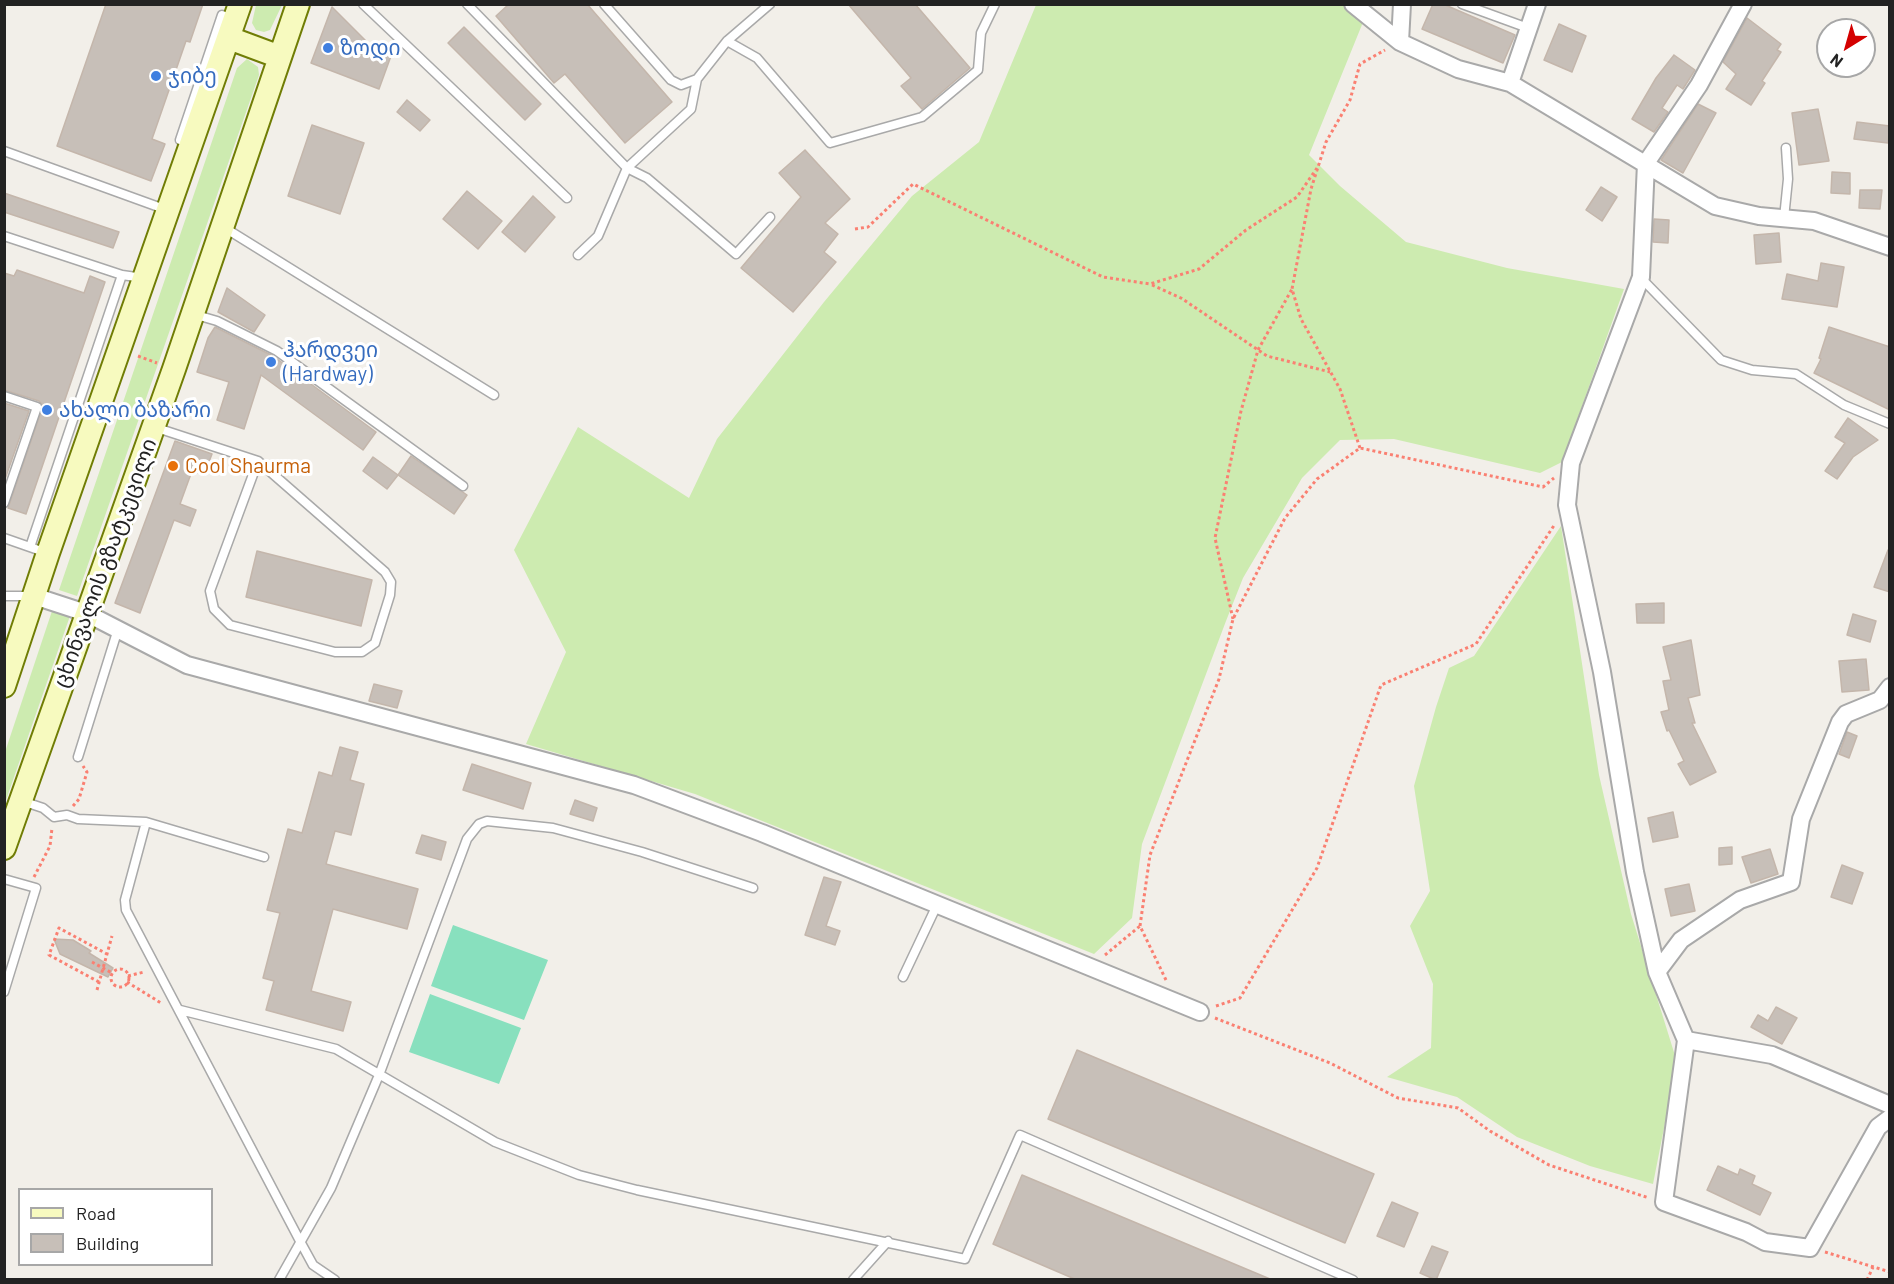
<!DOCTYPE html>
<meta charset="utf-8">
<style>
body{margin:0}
#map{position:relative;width:1894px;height:1284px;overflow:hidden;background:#f2efe9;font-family:Barlow,sans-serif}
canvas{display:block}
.frame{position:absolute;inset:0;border:6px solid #222;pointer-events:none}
.legend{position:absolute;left:18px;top:1188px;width:195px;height:78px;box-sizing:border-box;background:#fff;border:2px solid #a7a7a7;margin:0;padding:8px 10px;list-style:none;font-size:18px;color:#222}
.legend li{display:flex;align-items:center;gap:12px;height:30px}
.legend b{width:30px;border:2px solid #a7a7a7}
.north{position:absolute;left:1816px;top:18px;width:60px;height:60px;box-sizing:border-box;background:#fff;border:2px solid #a7a7a7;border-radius:50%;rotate:217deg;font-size:16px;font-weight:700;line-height:24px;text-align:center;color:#222}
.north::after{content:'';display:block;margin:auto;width:21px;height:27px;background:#d40000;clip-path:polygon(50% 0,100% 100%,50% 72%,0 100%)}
</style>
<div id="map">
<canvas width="1894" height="1284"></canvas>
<div class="frame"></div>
<ul class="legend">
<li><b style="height:8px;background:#f7fabf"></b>Road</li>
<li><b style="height:16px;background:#c7bfb8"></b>Building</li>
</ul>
<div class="north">N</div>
</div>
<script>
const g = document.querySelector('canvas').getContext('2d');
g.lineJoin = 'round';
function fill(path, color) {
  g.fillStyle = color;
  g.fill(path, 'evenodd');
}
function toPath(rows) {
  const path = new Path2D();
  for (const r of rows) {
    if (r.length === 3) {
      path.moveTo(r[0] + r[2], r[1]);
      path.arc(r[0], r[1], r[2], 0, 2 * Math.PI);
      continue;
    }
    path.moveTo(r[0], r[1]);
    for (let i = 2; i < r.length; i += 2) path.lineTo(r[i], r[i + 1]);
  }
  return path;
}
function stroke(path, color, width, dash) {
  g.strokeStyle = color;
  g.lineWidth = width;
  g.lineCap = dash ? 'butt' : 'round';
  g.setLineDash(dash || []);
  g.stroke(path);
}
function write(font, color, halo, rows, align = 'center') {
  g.font = font + ' Barlow,"Noto Sans Georgian",sans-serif';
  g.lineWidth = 6;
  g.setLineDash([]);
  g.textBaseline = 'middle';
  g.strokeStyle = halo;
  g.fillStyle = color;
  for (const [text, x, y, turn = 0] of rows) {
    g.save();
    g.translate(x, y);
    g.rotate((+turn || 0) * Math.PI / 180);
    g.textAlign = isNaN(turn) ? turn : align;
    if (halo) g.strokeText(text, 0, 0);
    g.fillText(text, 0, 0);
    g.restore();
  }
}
fill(toPath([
 [256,5,282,5,270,30,264,32,256,30,252,23],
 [1036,5,1370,5,1309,155,1340,186,1406,242,1507,268,1624,289,1562,462,1540,473,1394,439,1340,440,1302,478,1243,578,1226,621,1142,844,1132,918,1094,954,695,794,526,744,566,652,514,550,578,427,689,498,717,439,824,302,912,196,979,142],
 [247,59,258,67,259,75,77,596,59,590,237,68],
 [1561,526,1599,775,1631,914,1677,1062,1653,1184,1590,1166,1517,1137,1457,1097,1387,1077,1431,1048,1433,984,1410,926,1430,891,1414,786,1436,707,1449,668,1474,656],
 [52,611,70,616,5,803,5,752]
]), '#cdebb0');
fill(toPath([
 [453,925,548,960,524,1020,431,986],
 [430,994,521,1028,499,1084,409,1052]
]), '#88e0be');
const building = toPath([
 [106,4,203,4,190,42,186,41,152,139,165,144,151,181,57,146,106,4],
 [509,4,587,4,672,102,625,143,565,74,554,83,496,16,509,4],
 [848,4,915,4,970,68,922,109,901,86,911,78,848,4],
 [1433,4,1443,4,1515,35,1503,63,1422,29,1433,4],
 [332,7,375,50,391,56,379,89,311,63,332,7],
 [1747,18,1781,44,1777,50,1781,52,1762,81,1765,83,1751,105,1726,89,1736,74,1723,62,1747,18],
 [1559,24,1586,36,1572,72,1544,60,1559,24],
 [464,27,541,104,525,120,448,43,464,27],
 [1674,55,1695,70,1683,89,1677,85,1662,108,1668,112,1654,132,1632,119,1656,78,1674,55],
 [407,100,430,120,420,131,397,112,407,100],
 [1698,104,1716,113,1683,173,1661,160,1698,104],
 [1818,109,1829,161,1799,165,1792,113,1818,109],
 [1857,122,1890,126,1888,143,1854,139,1857,122],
 [312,125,364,143,340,214,288,196,312,125],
 [805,150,850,199,825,223,838,234,824,252,836,262,793,312,741,268,801,197,779,173,805,150],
 [1832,172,1850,173,1850,194,1831,193,1832,172],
 [1601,187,1617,197,1602,221,1586,210,1601,187],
 [1860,190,1882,190,1880,209,1859,208,1860,190],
 [467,191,502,221,478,249,443,219,467,191],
 [4,193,119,232,113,248,4,212,4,193],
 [533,196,555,217,525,252,502,232,533,196],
 [1654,219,1669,220,1668,243,1653,242,1654,219],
 [1779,233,1781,262,1756,264,1754,235,1779,233],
 [1821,263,1844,267,1837,307,1782,299,1787,274,1818,281,1821,263],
 [17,270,84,293,90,276,105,282,26,514,8,508,43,406,39,401,4,390,4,273,14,276,17,270],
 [227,288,265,315,254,332,218,312,227,288],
 [215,327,273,356,376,432,363,450,261,375,244,429,217,420,229,382,197,372,208,338,215,327],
 [1829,327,1890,347,1890,410,1814,373,1821,359,1819,358,1829,327],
 [4,403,29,411,4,482,4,403],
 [1848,418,1878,440,1853,457,1837,479,1825,471,1845,443,1835,437,1848,418],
 [175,441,212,454,204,475,192,471,180,504,196,510,190,526,174,520,140,613,115,603,175,441],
 [411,456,467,495,454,514,398,475,411,456],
 [373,457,398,475,387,489,363,471,373,457],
 [1888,550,1890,550,1890,592,1874,587,1888,550],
 [257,551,372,580,361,626,246,597,257,551],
 [1664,603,1664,623,1637,623,1636,604,1664,603],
 [1853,614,1876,621,1870,642,1847,635,1853,614],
 [1691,640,1700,695,1688,698,1695,723,1692,723,1716,772,1690,785,1678,764,1684,761,1669,730,1667,731,1661,712,1669,710,1663,681,1671,680,1663,647,1691,640],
 [1866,659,1869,690,1842,692,1839,661,1866,659],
 [374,684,402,691,397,708,369,701,374,684],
 [1847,732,1857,736,1849,758,1839,754,1847,732],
 [340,747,358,752,350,780,364,784,351,835,335,831,326,864,418,889,407,929,333,909,311,991,351,1002,343,1031,266,1010,274,981,263,978,280,913,267,910,288,829,302,833,319,772,332,776,340,747],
 [472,764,531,783,523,809,463,790,472,764],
 [575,800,597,808,593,821,570,814,575,800],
 [1673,812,1678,837,1653,842,1648,818,1673,812],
 [422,835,446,842,441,860,416,853,422,835],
 [1732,847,1732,864,1719,865,1719,848,1732,847],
 [1770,849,1778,874,1751,883,1742,857,1770,849],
 [1842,865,1863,873,1852,904,1831,897,1842,865],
 [824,877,841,882,826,926,840,931,835,945,805,935,824,877],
 [1689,884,1695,911,1671,916,1665,889,1689,884],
 [54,939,73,940,91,951,89,953,113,968,108,977,60,954,54,939],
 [1776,1007,1797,1018,1782,1044,1751,1027,1758,1015,1768,1021,1776,1007],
 [1077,1050,1374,1174,1345,1243,1048,1119,1077,1050],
 [1718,1166,1738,1175,1740,1169,1755,1176,1752,1184,1771,1193,1760,1215,1707,1190,1718,1166],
 [1022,1175,1270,1279,1270,1280,1077,1280,993,1244,1022,1175],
 [1392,1202,1418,1213,1404,1247,1377,1236,1392,1202],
 [1432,1246,1448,1252,1436,1280,1420,1273,1432,1246]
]);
fill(building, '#c7bfb8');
stroke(building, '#c4b6ab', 1.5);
const service = toPath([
 [363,4,567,198],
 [467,4,627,168,647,178,736,254,770,217],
 [604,4,671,80,681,85,697,79,727,41,770,4],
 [1462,4,1528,28],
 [727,41,757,58,830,143,922,117,978,70,981,33,995,4],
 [189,141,180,140,222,15,235,20],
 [4,151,167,210],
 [1784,218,1788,179,1786,148],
 [225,228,494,395],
 [4,236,122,275,136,277,143,281],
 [578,255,598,236,627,168,691,109,697,79],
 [1641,278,1721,360,1752,370,1796,374,1844,405,1890,424],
 [193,314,217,321,277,351,463,486],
 [4,396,37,407,4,503],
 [154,427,258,461,385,572,391,582,390,595,375,643,362,652,335,652,230,625,214,609,210,591,258,461],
 [4,538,47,553],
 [30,547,122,275],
 [4,596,33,596],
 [78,757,118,629],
 [22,801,43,808,54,817,67,815,78,819,146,822,264,857],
 [146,822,125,900,126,910,301,1243,313,1265,335,1280],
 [4,879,36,888,4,992],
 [903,977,937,905],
 [180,1010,336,1049,495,1142,579,1175,637,1190,965,1259,1020,1135,1353,1280],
 [279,1280,331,1188,379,1075,467,839,479,824,487,821,553,828,642,852,753,888],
 [853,1280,888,1241]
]);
const minor = toPath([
 [1353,4,1400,42,1458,69,1510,83,1715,206,1759,216,1814,221,1890,247],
 [1743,4,1699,85,1646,163,1641,277,1571,463,1567,505,1602,672,1635,872,1657,972,1686,1040,1664,1202,1746,1232,1765,1242,1810,1248,1878,1127,1890,1118],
 [1400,42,1402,4],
 [1510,83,1537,4],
 [34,596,86,613,187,665,634,785,762,833,1200,1012],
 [1657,972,1681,940,1740,900,1791,882,1801,819,1840,722,1846,714,1880,700,1890,687],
 [1686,1040,1772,1055,1890,1105]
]);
const secondary = toPath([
 [229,38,280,57],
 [4,686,48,553,240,4],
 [4,848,174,369,298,4]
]);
stroke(service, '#a9a9a9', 11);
stroke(minor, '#a9a9a9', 20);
stroke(secondary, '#707d05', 26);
stroke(toPath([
 [855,229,868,227,913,184,1103,277,1150,284,1199,269,1246,230,1297,197,1317,168],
 [1152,285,1181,298,1267,356,1330,372],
 [138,356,157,363],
 [1360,448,1340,389,1301,319,1292,289,1311,189,1326,142,1350,100,1360,64,1385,50],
 [1233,619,1215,538,1241,411,1258,350,1292,289],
 [73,806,79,799,87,772,83,766],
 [34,877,50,846,52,828],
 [1105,955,1140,926],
 [92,962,112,973],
 [120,978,9],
 [128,976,144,972],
 [1166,980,1140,926,1150,855,1219,679,1233,619,1285,518,1317,479,1360,448,1543,487,1554,478],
 [99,982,49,955,59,928,107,954],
 [127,982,161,1003],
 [97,990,112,936],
 [1216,1006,1240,998,1317,868,1381,685,1476,644,1555,524],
 [1215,1018,1330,1063,1398,1098,1458,1108,1490,1131,1549,1165,1649,1198],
 [1825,1252,1890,1272],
 [1867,1280,1873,1267]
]), '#fa8072', 3, [3, 3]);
stroke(service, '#fff', 8);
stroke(minor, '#fff', 16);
stroke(secondary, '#f7fabf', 22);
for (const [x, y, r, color] of [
 [328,48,6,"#3f7fe0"],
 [156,76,6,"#3f7fe0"],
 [271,362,6,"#3f7fe0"],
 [47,410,6,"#3f7fe0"],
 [173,466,6,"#e8710a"]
]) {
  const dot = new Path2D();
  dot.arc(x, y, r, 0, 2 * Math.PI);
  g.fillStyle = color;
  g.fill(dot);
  stroke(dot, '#fff', 2);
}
write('21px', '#366cbe', '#fff', [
 ["ზოდი",340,48],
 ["ჯიბე",168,76],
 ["ჰარდვეი",283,350],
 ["(Hardway)",283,374],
 ["ახალი ბაზარი",59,410]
], 'left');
write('21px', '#c56008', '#fff', [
 ["Cool Shaurma",185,466]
], 'left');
write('21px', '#222', '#fff', [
 ["ცხინვალის გზატკეცილი",105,563,-70]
]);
</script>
